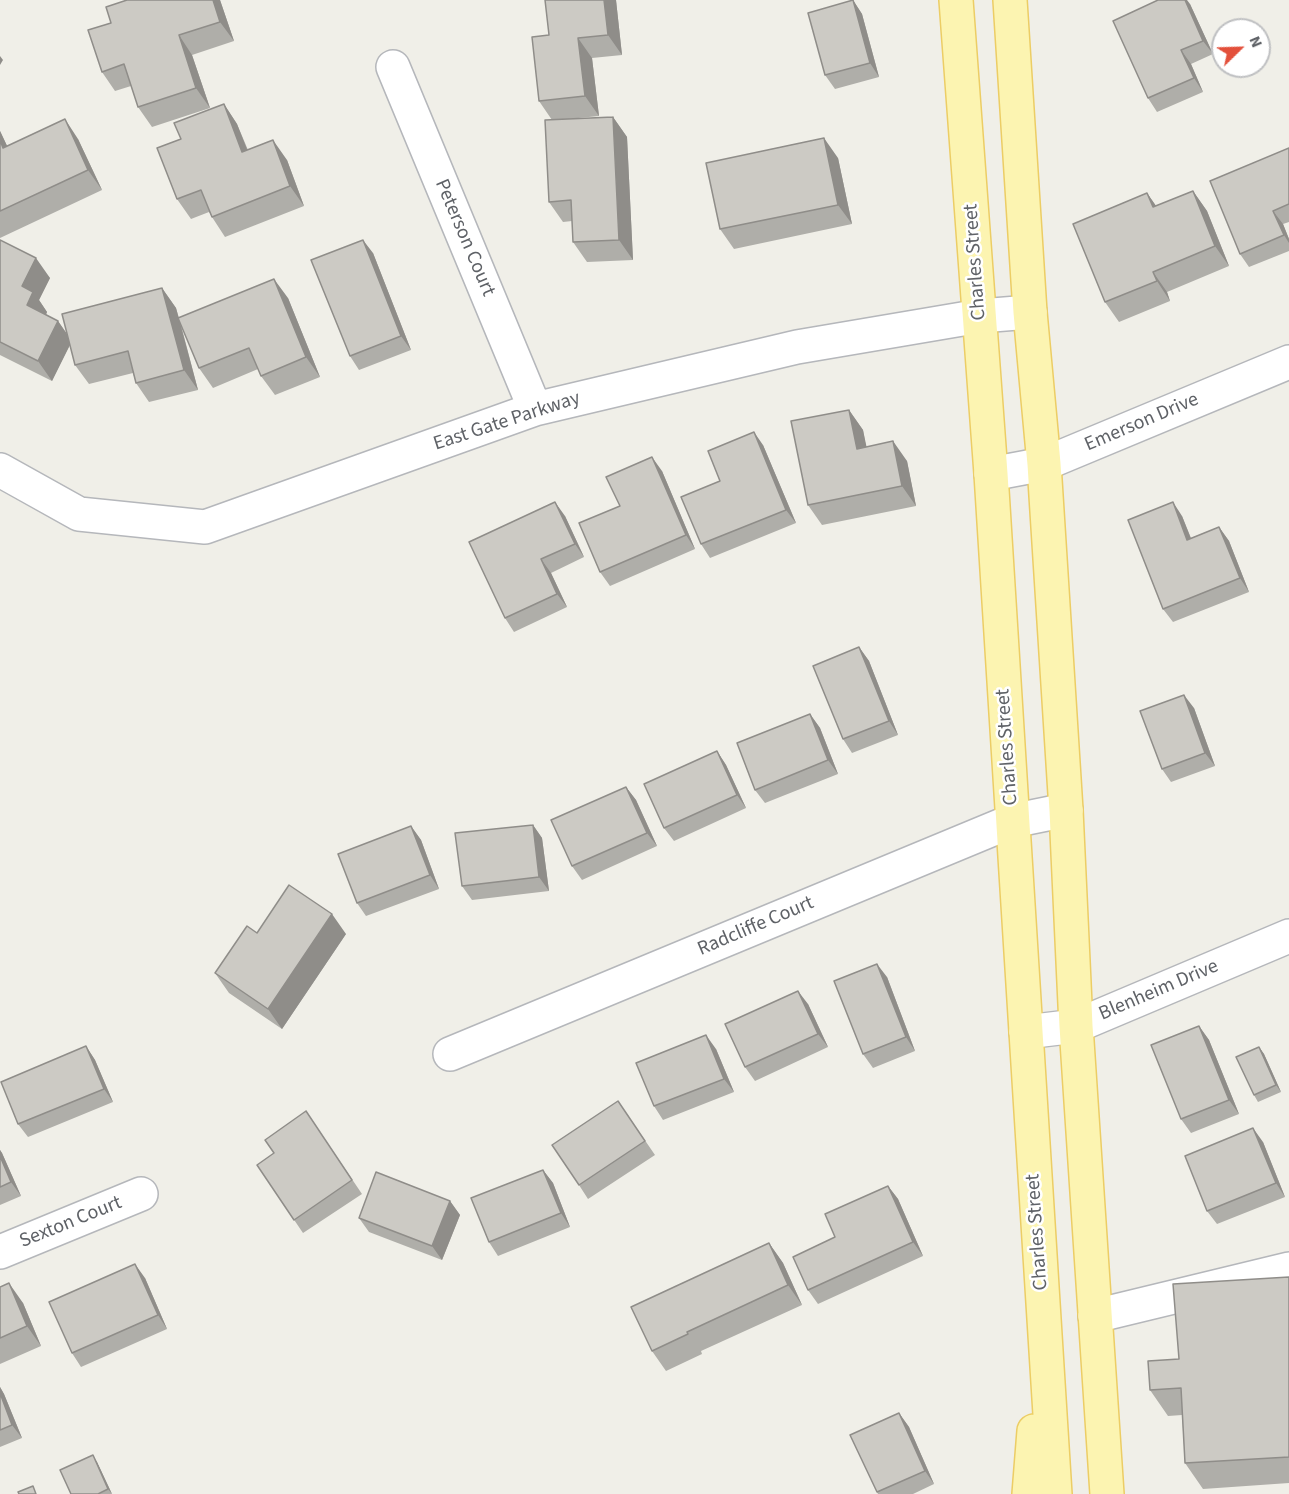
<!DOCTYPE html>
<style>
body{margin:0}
#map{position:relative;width:1289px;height:1494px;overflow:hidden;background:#f0efe8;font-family:"Source Sans 3",sans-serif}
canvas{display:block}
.north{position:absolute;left:1211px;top:18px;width:60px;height:60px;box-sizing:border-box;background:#fff;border:2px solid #bfc0c2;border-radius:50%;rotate:67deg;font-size:16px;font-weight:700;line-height:24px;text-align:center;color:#5f6267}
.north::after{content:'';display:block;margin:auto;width:21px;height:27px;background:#e3503b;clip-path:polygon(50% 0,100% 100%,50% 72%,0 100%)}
</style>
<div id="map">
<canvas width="1289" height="1494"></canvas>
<div class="north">N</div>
</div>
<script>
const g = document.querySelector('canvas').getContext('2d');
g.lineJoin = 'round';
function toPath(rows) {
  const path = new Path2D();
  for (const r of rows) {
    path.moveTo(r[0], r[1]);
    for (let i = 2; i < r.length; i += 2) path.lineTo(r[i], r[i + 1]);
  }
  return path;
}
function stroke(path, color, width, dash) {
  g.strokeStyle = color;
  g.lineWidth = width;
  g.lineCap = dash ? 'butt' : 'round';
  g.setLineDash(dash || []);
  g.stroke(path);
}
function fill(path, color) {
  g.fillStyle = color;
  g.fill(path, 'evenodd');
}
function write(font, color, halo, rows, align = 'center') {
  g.font = font + ' "Source Sans 3",sans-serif';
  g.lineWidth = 5;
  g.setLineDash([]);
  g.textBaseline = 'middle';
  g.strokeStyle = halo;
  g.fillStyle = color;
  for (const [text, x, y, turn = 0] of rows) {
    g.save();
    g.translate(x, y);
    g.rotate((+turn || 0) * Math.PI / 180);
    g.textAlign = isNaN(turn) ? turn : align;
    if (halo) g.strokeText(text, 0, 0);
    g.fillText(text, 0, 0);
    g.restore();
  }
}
const minor = toPath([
 [393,67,535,409],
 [0,470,79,514,205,527,535,409,797,347,980,316,1030,312],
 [991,474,1044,464,1289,362],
 [1026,1032,1076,1026,1289,936],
 [450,1054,1012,821,1066,810],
 [0,1252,141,1194],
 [1095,1316,1289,1269]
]);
const major = toPath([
 [956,0,991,474,1055,1494],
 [1010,0,1030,312,1044,464,1066,810,1076,1026,1107,1494],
 [1029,1494,1034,1431]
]);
stroke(minor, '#b5b7bb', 36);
stroke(major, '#eccd65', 36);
stroke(minor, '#fff', 33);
stroke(major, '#fcf4b1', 33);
fill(toPath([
 [220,0,234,41,192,55,210,108,152,127,138,107,131,86,115,91,102,72],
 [616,0,622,55,592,58,599,116,568,119,613,117,627,137,633,260,587,262,573,242,572,221,563,222,549,202,552,120,539,101,549,35],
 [853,0,862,14,879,77,835,89,825,75],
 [1190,4,1213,54,1191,64,1203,92,1157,112,1148,98],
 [224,104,237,124,248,150,287,160,304,206,225,237,212,217,209,212,191,219,177,199,181,139],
 [0,131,7,146,78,139,102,190,0,238],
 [1289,148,1289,222,1283,224,1289,239,1289,251,1249,267,1240,254],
 [838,158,852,224,734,249,720,229],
 [1193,191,1207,211,1229,266,1167,292,1170,301,1119,322,1105,302,1147,193,1156,206],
 [0,240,50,278,39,300,47,312,46,315,58,321,68,336,162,288,176,308,179,318,288,298,320,377,275,395,261,376,258,369,213,388,199,368,180,321,198,390,149,402,136,383,133,373,89,384,75,365,70,344,52,381,0,355],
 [373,253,411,350,359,370,350,356],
 [849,410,863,430,866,447,907,461,916,506,822,525,808,505],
 [763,445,796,523,710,558,701,544,720,481],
 [662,471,695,549,610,586,600,572,620,506],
 [565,516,584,557,551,573,567,607,514,632,505,618],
 [1182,516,1191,538,1219,527,1229,541,1249,592,1173,622,1163,609],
 [859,647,869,661,898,735,852,753,843,739],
 [1194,708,1215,766,1171,782,1162,769],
 [810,714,820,728,838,774,765,803,755,790],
 [717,751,726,765,746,808,674,841,664,828],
 [626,787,636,800,657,846,582,880,572,866],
 [533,825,542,838,549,891,472,900,462,886],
 [411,826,421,840,439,889,366,916,357,903],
 [257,933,346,934,282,1029,229,993,215,973],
 [887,977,915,1051,873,1068,863,1054],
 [808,1004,828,1047,755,1081,745,1067],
 [1199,1026,1209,1040,1239,1114,1191,1133,1181,1119],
 [86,1046,95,1060,113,1102,28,1137,18,1124],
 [1259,1047,1264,1054,1281,1092,1258,1102,1254,1095],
 [716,1049,734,1092,663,1120,654,1106],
 [618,1101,655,1155,588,1199,579,1185],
 [306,1111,362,1194,303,1233,257,1165,274,1153],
 [1263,1142,1285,1197,1217,1224,1207,1211],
 [0,1150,2,1153,21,1196,0,1205],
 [543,1170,553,1183,570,1227,498,1256,489,1242],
 [888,1186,898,1199,923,1256,818,1304,808,1290,835,1237],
 [450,1201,460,1215,442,1260,369,1232,359,1218],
 [769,1243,783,1263,802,1305,701,1351,702,1354,666,1371,652,1351],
 [1289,1277,1289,1483,1203,1489,1185,1463,1182,1415,1168,1416,1150,1390,1179,1359],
 [145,1278,167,1329,81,1367,72,1353],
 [0,1287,23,1303,41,1346,0,1364],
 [0,1387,4,1394,22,1438,0,1447],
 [899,1413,909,1427,934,1484,913,1494,878,1494,877,1492],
 [97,1462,112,1494,71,1494]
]), '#afaea9');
fill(toPath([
 [213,0,220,0,234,41,220,22],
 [604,0,616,0,622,55,608,35],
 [853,0,862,14,879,77,870,63],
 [1185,0,1187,0,1190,4,1213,54,1203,41],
 [179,35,192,55,210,108,196,88],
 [578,38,592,58,599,116,585,96],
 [1181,50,1191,64,1203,92,1194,78],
 [0,56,3,60,0,65],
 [224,104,237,124,256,172,242,152],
 [613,117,627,137,633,260,619,240],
 [65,119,78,139,102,190,88,170],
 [0,131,1,133,17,167,3,148,0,140],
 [824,138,838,158,852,224,838,205],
 [273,140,287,160,304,206,290,186],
 [1193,191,1207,211,1229,266,1215,246],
 [1147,193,1161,213,1153,207],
 [1273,211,1283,224,1289,239,1289,243,1284,235],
 [363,240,373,253,411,350,401,336],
 [36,258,50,278,39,300,47,312,41,325,27,305,22,286],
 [1153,272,1167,292,1170,301,1157,281],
 [274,279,288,298,320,377,306,357],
 [162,288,176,308,198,390,184,370],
 [58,321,72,341,52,381,38,361],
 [849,410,863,430,871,468,857,449],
 [754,432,763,445,796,523,786,510],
 [893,441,907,461,916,506,902,486],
 [652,457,662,471,695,549,686,535],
 [555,502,565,516,584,557,575,544],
 [1173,502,1182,516,1197,554,1187,540],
 [1219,527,1229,541,1249,592,1240,578],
 [541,559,551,573,567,607,557,594],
 [859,647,869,661,898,735,889,721],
 [1184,695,1194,708,1215,766,1205,753],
 [810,714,820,728,838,774,828,760],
 [717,751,726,765,746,808,737,795],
 [626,787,636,800,657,846,647,833],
 [533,825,542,838,549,891,539,877],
 [411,826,421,840,439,889,430,875],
 [332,914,346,934,282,1029,268,1009],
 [877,964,887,977,915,1051,906,1037],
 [798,991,808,1004,828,1047,818,1034],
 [1199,1026,1209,1040,1239,1114,1229,1100],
 [706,1035,716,1049,734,1092,724,1079],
 [86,1046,95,1060,113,1102,104,1089],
 [1259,1047,1264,1054,1281,1092,1276,1085],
 [1253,1128,1263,1142,1285,1197,1276,1183],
 [0,1150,2,1153,21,1196,11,1182,0,1156],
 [543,1170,553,1183,570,1227,561,1213],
 [888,1186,898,1199,923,1256,913,1242],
 [450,1201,460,1215,442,1260,432,1246],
 [769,1243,783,1263,802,1305,788,1285],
 [135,1264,145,1278,167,1329,158,1315],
 [9,1283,23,1303,41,1346,27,1326],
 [0,1387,4,1394,22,1438,12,1425,0,1393],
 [899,1413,909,1427,934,1484,925,1471],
 [93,1455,97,1462,112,1494,108,1489]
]), '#8f8d89');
const building = toPath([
 [127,0,213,0,220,22,179,35,196,88,138,107,124,64,102,72,88,30,111,23,106,7,127,0],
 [545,0,604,0,608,35,578,38,585,96,539,101,532,37,549,35,545,0],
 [853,0,870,63,825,75,808,13,853,0],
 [1158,0,1185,0,1203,41,1181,50,1194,78,1148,98,1113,21,1158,0],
 [224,104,242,152,273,140,290,186,212,217,201,190,177,199,157,148,181,139,174,123,224,104],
 [613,117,619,240,573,242,571,200,549,202,545,120,613,117],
 [65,119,88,170,0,211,0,140,3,148,65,119],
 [824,138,838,205,720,229,706,163,824,138],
 [1289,148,1289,204,1273,211,1284,235,1240,254,1210,181,1289,148],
 [1193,191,1215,246,1153,272,1157,281,1105,302,1073,224,1147,193,1153,207,1193,191],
 [0,240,36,258,22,286,33,292,27,305,58,321,38,361,0,342,0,240],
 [363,240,401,336,350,356,311,260,363,240],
 [274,279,306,357,261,376,249,348,199,368,178,318,274,279],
 [162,288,184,370,136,383,128,351,75,365,62,314,162,288],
 [849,410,857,449,893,441,902,486,808,505,791,421,849,410],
 [754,432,786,510,701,544,681,497,720,481,708,451,754,432],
 [652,457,686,535,600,572,579,523,620,506,606,477,652,457],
 [555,502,575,544,541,559,557,594,505,618,469,542,555,502],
 [1173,502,1187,540,1219,527,1240,578,1163,609,1128,520,1173,502],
 [859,647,889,721,843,739,813,666,859,647],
 [1184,695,1205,753,1162,769,1140,711,1184,695],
 [810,714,828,760,755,790,737,743,810,714],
 [717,751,737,795,664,828,644,784,717,751],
 [626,787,647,833,572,866,551,820,626,787],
 [533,825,539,877,462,886,455,833,533,825],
 [411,826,430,875,357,903,338,854,411,826],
 [289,885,332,914,268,1009,215,973,247,926,257,933,289,885],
 [877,964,906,1037,863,1054,834,981,877,964],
 [798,991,818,1034,745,1067,725,1024,798,991],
 [1199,1026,1229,1100,1181,1119,1151,1045,1199,1026],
 [706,1035,724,1079,654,1106,636,1063,706,1035],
 [86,1046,104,1089,18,1124,1,1082,86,1046],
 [1259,1047,1276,1085,1254,1095,1236,1057,1259,1047],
 [618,1101,645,1141,579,1185,552,1145,618,1101],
 [306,1111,352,1180,294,1220,257,1165,274,1153,265,1140,306,1111],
 [1253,1128,1276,1183,1207,1211,1185,1156,1253,1128],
 [0,1156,11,1182,0,1187,0,1156],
 [543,1170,561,1213,489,1242,471,1198,543,1170],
 [376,1172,450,1201,432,1246,359,1218,376,1172],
 [888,1186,913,1242,808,1290,793,1257,835,1237,825,1214,888,1186],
 [769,1243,788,1285,687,1332,688,1334,652,1351,631,1307,769,1243],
 [135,1264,158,1315,72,1353,49,1302,135,1264],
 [1289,1277,1289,1457,1185,1463,1181,1388,1150,1390,1148,1361,1179,1359,1173,1284,1289,1277],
 [9,1283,27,1326,0,1338,0,1287,9,1283],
 [0,1393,12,1425,0,1430,0,1393],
 [899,1413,925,1471,877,1492,850,1435,899,1413],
 [93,1455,108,1489,98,1494,71,1494,60,1470,93,1455],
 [33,1486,36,1494,19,1494,18,1492,33,1486]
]);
fill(building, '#cccac4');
stroke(building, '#8f8d89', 1.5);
write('20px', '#5f6267', '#fff', [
 ["Peterson Court",464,238,67],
 ["Charles Street",976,262,-94],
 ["East Gate Parkway",507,422,-18],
 ["Emerson Drive",1142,423,-23],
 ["Charles Street",1008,747,-94],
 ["Radcliffe Court",756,927,-23],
 ["Blenheim Drive",1159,991,-23],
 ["Sexton Court",71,1223,-22],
 ["Charles Street",1038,1232,-94]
]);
</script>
